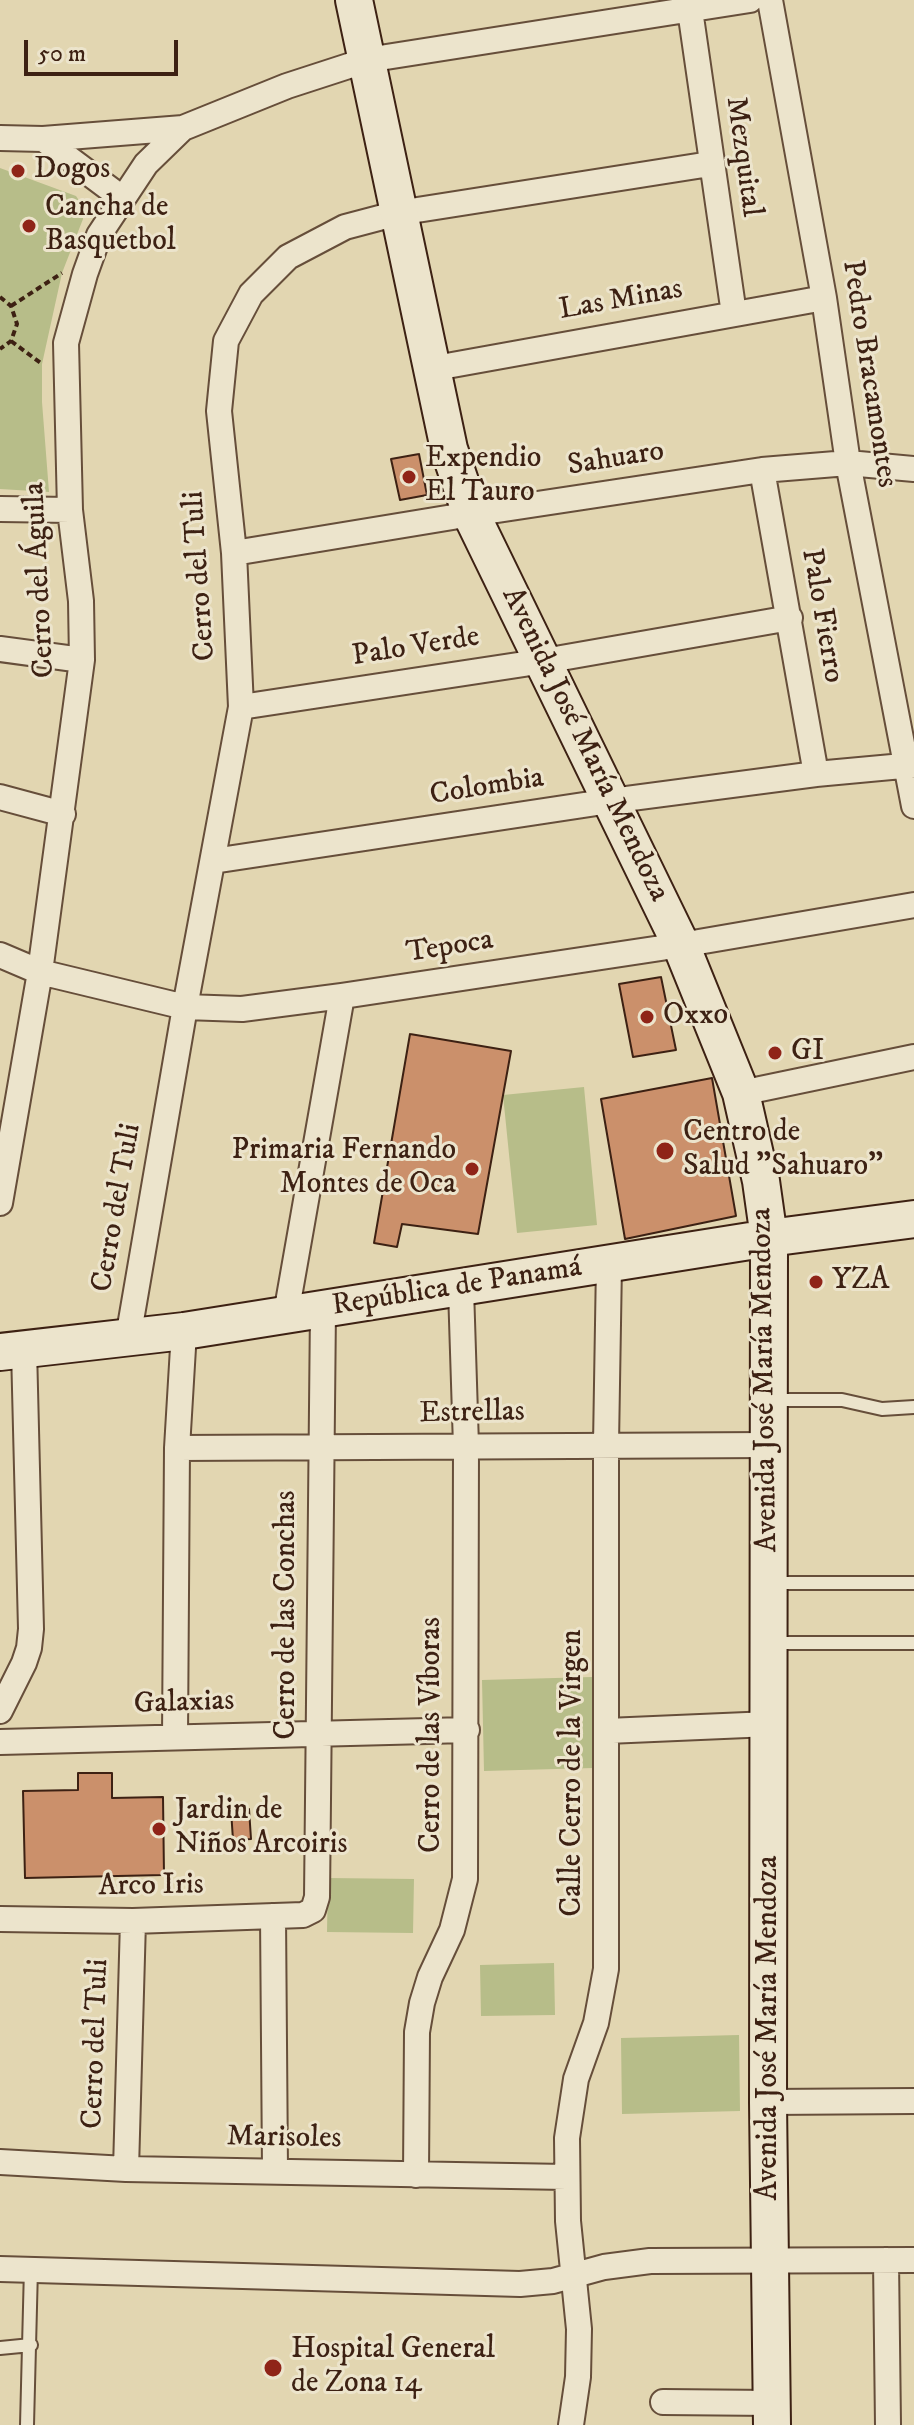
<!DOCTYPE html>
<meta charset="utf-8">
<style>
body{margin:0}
#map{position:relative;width:914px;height:2425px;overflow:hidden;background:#e2d6b1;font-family:"IM FELL DW Pica",serif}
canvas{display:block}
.scale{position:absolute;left:24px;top:40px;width:154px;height:36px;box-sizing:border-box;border:4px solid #3d2113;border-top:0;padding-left:10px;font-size:24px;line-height:28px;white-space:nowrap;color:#3d2113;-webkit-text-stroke:6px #ece4cc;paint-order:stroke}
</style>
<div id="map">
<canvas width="914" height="2425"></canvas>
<div class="scale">50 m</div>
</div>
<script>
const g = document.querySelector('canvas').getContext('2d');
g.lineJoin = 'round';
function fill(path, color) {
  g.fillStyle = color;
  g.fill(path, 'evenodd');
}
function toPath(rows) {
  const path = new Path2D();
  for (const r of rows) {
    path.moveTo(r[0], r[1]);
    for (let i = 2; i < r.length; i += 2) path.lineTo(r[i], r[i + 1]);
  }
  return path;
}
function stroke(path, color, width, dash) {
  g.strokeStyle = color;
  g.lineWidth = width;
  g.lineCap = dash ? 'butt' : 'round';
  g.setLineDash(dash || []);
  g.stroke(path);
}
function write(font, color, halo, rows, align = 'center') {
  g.font = font + ' "IM FELL DW Pica",serif';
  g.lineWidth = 6;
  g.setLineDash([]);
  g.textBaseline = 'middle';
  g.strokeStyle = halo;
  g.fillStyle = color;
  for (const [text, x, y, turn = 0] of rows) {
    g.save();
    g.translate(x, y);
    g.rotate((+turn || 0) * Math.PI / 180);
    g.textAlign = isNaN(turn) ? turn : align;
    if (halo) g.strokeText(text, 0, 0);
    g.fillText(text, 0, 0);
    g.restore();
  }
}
fill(toPath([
 [0,168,76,196,82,205,83,219,62,273,42,364,42,402,49,492,0,489],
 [584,1087,597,1225,517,1233,503,1095],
 [592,1677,593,1768,484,1771,482,1680],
 [328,1878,414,1879,413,1933,327,1932],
 [554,1963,555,2015,481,2016,480,1965],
 [739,2035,740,2111,622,2114,621,2038]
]), '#b7bd89');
const building = toPath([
 [419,454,427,495,400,500,391,459,419,454],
 [661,977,676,1050,633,1057,619,984,661,977],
 [410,1034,511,1051,478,1234,402,1224,397,1247,374,1243,410,1034],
 [712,1078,736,1216,625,1239,601,1099,712,1078],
 [78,1773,112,1773,112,1798,163,1797,164,1875,25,1878,23,1791,78,1790,78,1773],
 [249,1809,251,1839,233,1840,231,1810,249,1809]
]);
fill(building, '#cb906b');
stroke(building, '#3d2113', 2);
const lane = toPath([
 [772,1400,842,1400,882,1409,914,1407],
 [773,1583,914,1583],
 [773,1643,914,1643],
 [0,2348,31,2345],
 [27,2425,31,2268]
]);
const street = toPath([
 [770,0,824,298,848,463,914,806],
 [690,10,734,314],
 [0,138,43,139,183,128,287,86,367,60,750,0],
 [43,139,122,198],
 [430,369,824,298],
 [762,470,816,774],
 [0,509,70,510],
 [234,553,471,514,762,470,848,463,914,469],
 [0,649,82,660],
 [241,707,544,661,790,618],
 [0,797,63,814],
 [213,861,610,801,816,774,914,765],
 [0,955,40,972,185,1007,242,1009,342,996,681,945,914,905],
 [741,1093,914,1057],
 [0,1203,40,972,82,660,81,601,70,510,66,343,85,274,99,235,146,164,183,128],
 [286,1314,342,996],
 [128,1338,185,1007,241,707,234,553,219,411,226,341,251,294,288,257,345,227,398,213,710,164],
 [177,1448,769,1445],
 [0,1711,24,1663,29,1648,31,1629,24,1349],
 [607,1731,770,1724],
 [175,1737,177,1448,184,1331],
 [0,1742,467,1730],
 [273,1916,275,2170],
 [0,1919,133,1921,303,1915,313,1910,317,1897,323,1309],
 [768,2102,914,2101],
 [0,2162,126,2169,566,2177],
 [126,2169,133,1921],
 [416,2175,417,2032,422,2003,430,1977,452,1930,465,1879,466,1446,461,1289],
 [886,2260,888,2425],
 [0,2269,520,2284,553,2281,604,2267,650,2261,914,2260],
 [663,2402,772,2403],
 [571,2425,578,2377,579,2329,568,2221,567,2138,576,2079,596,2023,606,1969,606,1444,609,1264]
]);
const secondary = toPath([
 [354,0,449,449,471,514,681,945,741,1093,761,1181,769,1238,768,2102,772,2425],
 [0,1352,184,1331,769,1238,914,1219]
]);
stroke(lane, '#664e3a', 16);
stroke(street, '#664e3a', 28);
stroke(secondary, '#3d2113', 40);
stroke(toPath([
 [0,297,11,306,17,324,11,341,0,349],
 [11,306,62,273],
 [11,341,42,364]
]), '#3d2113', 4, [6, 4]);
stroke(lane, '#ece4cc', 12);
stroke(street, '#ece4cc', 24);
stroke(secondary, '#ece4cc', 36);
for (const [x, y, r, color] of [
 [18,171,8,"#8f2418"],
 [29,226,8,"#8f2418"],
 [409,477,8,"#8f2418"],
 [647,1017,8,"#8f2418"],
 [775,1053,8,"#8f2418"],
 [665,1151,10,"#8f2418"],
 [472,1169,8,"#8f2418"],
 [816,1282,8,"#8f2418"],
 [159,1829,8,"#8f2418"],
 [273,2368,10,"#8f2418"]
]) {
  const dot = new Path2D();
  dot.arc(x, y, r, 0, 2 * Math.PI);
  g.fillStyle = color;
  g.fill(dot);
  stroke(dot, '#ece4cc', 3);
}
write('30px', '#3d2113', '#ece4cc', [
 ["Mezquital",742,157,82],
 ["Las Minas",621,301,-10],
 ["Pedro Bracamontes",868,374,81],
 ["Sahuaro",616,460,-9],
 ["Cerro del Tuli",201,576,-94],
 ["Cerro del Águila",41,580,-93],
 ["Palo Fierro",821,616,80],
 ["Palo Verde",416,648,-9],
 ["Avenida José María Mendoza",584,745,64],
 ["Colombia",487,788,-9],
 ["Tepoca",450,948,-9],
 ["Cerro del Tuli",118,1208,-80],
 ["República de Panamá",457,1288,-9],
 ["Avenida José María Mendoza",766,1380,-91],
 ["Estrellas",472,1414,-1],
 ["Cerro de las Conchas",288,1615,-90],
 ["Galaxias",184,1704,-2],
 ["Cerro de las Víboras",433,1735,-90],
 ["Calle Cerro de la Virgen",574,1773,-90],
 ["Arco Iris",151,1887,-1],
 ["Avenida José María Mendoza",770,2028,-90],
 ["Cerro del Tuli",97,2044,-88],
 ["Marisoles",284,2139,1]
]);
write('30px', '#3d2113', '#ece4cc', [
 ["Dogos",34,171],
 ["Cancha de",45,209],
 ["Basquetbol",45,243],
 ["Expendio",425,460],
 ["El Tauro",425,494],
 ["Oxxo",663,1017],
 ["GI",791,1053],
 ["Centro de",683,1134],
 ["Salud \"Sahuaro\"",683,1168],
 ["Primaria Fernando",456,1152,"right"],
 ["Montes de Oca",456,1186,"right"],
 ["YZA",832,1282],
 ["Jardin de",175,1812],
 ["Niños Arcoiris",175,1846],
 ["Hospital General",291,2351],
 ["de Zona 14",291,2385]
], 'left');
</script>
